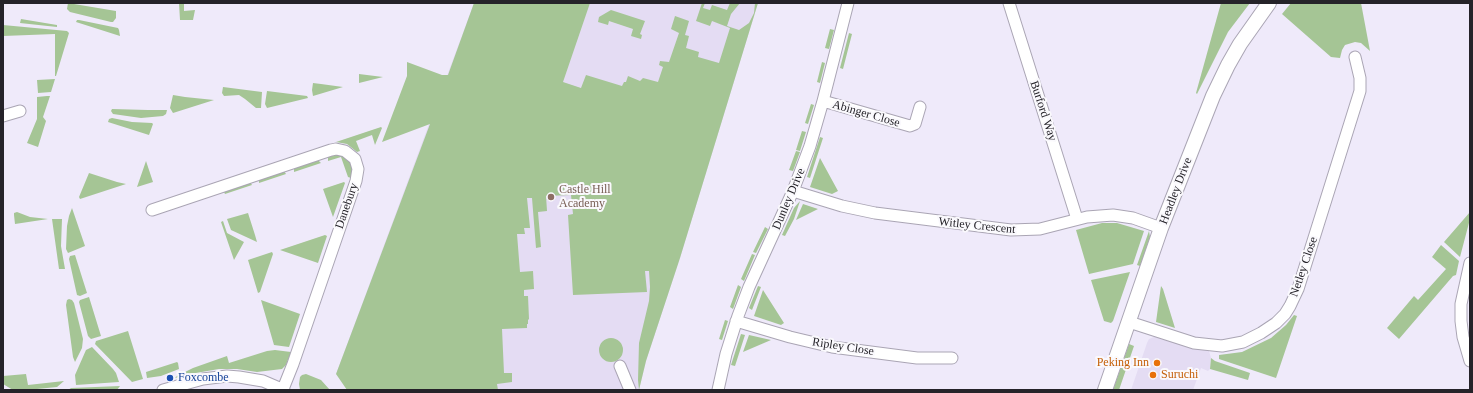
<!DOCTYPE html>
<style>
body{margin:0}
#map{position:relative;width:1473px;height:393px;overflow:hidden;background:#efeafa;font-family:"Times New Roman",serif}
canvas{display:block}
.frame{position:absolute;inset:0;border:4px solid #252329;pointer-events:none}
</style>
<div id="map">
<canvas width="1473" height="393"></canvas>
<div class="frame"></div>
</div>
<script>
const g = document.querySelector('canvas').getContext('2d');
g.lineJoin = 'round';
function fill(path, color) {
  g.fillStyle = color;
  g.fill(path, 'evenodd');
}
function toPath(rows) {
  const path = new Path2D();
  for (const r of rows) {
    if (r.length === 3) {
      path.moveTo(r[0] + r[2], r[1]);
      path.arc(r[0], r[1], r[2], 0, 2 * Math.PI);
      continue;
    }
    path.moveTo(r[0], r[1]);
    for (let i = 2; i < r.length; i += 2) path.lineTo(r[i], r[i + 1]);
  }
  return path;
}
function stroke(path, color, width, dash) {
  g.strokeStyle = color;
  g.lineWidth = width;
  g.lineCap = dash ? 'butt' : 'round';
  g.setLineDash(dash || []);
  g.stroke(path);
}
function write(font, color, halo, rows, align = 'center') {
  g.font = font + ' "Times New Roman",serif';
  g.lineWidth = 4;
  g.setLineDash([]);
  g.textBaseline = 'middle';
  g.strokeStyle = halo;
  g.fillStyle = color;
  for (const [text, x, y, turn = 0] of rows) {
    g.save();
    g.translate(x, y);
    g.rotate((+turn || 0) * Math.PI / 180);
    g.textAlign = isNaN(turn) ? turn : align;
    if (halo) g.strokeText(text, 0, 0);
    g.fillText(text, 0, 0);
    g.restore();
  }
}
fill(toPath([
 [474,3,758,3,680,258,646,361,639,390,392,390,336,374],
 [1154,337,1158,337,1186,347,1209,351,1211,358,1210,369,1208,371,1201,368,1193,390,1131,390,1147,343,1149,339]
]), '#e4dcf3');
fill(toPath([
 [68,3,116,11,116,18,113,22,111,22,70,12,67,9],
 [179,3,184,3,184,11,195,10,193,20,180,20],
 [474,3,590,3,563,82,581,88,586,75,622,86,624,82,626,82,628,76,640,81,643,78,658,82,663,67,659,65,660,61,669,62,679,33,671,29,675,16,689,21,685,35,689,36,686,48,699,52,698,57,719,63,730,28,712,21,710,26,696,21,702,3,705,3,703,8,710,10,712,5,727,10,730,3,740,3,731,14,727,26,739,30,749,23,754,13,755,3,758,3,680,258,646,361,639,390,638,380,639,343,649,301,650,287,649,271,645,271,647,292,573,295,568,215,573,214,571,195,546,196,547,211,538,212,541,247,536,248,532,198,527,198,530,228,524,228,525,234,517,234,520,272,533,271,534,289,524,290,524,296,528,296,529,319,528,320,528,324,527,324,527,328,502,329,504,373,512,373,512,382,497,384,498,390,347,390,336,374,430,124,382,142,407,76,407,62,442,75,448,75],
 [1221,3,1250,3,1228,32,1197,94,1196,93],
 [1291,3,1361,3,1370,51,1361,43,1355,42,1345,45,1342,50,1340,58,1331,57,1282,14],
 [611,10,645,21,640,34,642,35,641,39,631,36,633,29,609,21,608,25,598,22,599,17],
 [21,19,57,25,57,27,20,23],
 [77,20,79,20,118,28,119,30,120,36,76,22],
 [3,25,67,31,69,33,56,76,55,76,55,34,3,36],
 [830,29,834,30,829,49,825,48],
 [849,33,852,34,843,69,840,68],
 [822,62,825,63,820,83,817,82],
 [359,74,383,77,359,83],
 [55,79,51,92,38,93,37,80],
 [313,83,321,84,343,87,313,96,312,90],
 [223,87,262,92,261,108,256,108,245,99,239,95,224,96,222,93],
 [267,91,307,96,308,98,267,108,265,104],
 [173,95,185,97,214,100,173,113,170,108],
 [47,96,50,96,43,117,46,121,38,147,27,143,37,119,37,97],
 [811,104,814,105,808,124,805,123],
 [112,109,148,110,167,110,166,114,163,116,141,118,113,114,111,111],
 [112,118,132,122,152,123,153,124,149,135,108,122,109,119],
 [381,127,382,128,375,145,372,135,356,141,360,151,357,152,347,144,336,142],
 [802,131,806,132,800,151,796,150],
 [820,137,823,138,810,178,807,177],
 [796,151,800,152,793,171,789,170],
 [338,154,347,158,351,163,353,171,351,178,348,177,341,157,328,161,328,156],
 [820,158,838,191,832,194,810,187],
 [318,160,321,163,294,172,294,168],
 [146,161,153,182,137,187],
 [284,171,286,174,259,183,259,179],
 [89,173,117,182,126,184,80,199,79,197],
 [250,182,252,185,225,194,224,192],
 [344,182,345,183,333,217,323,189],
 [800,201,794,219,785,236,782,235,794,208],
 [803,204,818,209,796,220],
 [72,208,85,246,68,253,66,249,67,226,69,216],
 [17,212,30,217,48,219,15,224,14,215,14,213],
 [1470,212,1470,219,1460,257,1444,242],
 [248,213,255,235,257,242,231,230,227,219],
 [52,219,62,219,61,246,65,269,59,269],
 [223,221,227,233,244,242,234,260,221,222],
 [1102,223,1117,223,1144,231,1133,264,1089,274,1076,230],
 [765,227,768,229,756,253,753,252],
 [1149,231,1150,237,1140,266,1137,265],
 [325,235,327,236,318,263,280,250],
 [1441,245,1459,261,1456,275,1453,276,1399,339,1387,328,1414,296,1418,300,1446,269,1432,257],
 [272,252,273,254,260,292,258,293,248,260],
 [752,254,755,255,744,281,741,279],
 [75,255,87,293,80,296,77,295,69,259,70,256],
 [1130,272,1113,321,1111,323,1104,321,1091,280],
 [738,285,741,287,733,309,730,307],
 [758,286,761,287,752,310,749,308],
 [1161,286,1163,289,1175,328,1156,322],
 [763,290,784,323,781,325,754,316],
 [89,297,101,336,91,339,88,336,79,302,80,300],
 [69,299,72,300,74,303,83,339,82,348,75,362,73,357,66,305,67,300],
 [261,300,300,314,289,347,274,345],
 [1294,315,1297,316,1276,378,1219,359,1219,355,1242,352,1271,338,1286,325],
 [725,320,728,321,722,340,719,339],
 [128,331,143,379,132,382,95,344,96,341],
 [741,334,745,335,735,366,731,365],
 [749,335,771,340,743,352],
 [611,350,12],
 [1129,344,1134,346,1119,390,1113,390],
 [92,347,113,369,116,373,119,382,76,385,75,375,86,350],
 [275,350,291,352,286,365,282,369,257,372,237,369,219,369,190,374,175,378,177,376,193,368,227,356,229,363,267,351],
 [1211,358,1215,361,1250,373,1248,380,1210,369],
 [177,362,178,363,179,369,161,376,147,378,146,372],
 [26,374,28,385,64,381,57,387,27,390,13,390,3,384,3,376],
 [306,374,321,380,330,390,300,390,299,384,300,377,302,375],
 [120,386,117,390,68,390,71,388]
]), '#a5c595');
const minor = toPath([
 [1009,3,1077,219],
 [823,101,910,126,915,124,920,107],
 [3,116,20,111],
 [793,191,842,206,875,213,1011,230,1040,229,1087,217,1113,215,1133,218,1161,228],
 [152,210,331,150,336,149,345,151,355,159,358,169,356,181,293,364,283,389],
 [1470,263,1461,304,1461,321,1463,337,1470,361],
 [736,321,790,337,832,347,917,358,952,358],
 [1129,322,1194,343,1222,346,1243,342,1261,333,1276,323,1285,314,1290,306,1298,289,1360,91,1360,78,1355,57],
 [620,366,630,390],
 [163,390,203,379,227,376,239,377,263,381,284,390],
 [718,390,726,354,738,316,749,287,793,191,810,146,823,101,848,3]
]);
const tertiary = toPath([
 [1105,390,1161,228,1213,96,1228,65,1240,44,1269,3]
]);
stroke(minor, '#aaa5b4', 13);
stroke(tertiary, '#aaa5b4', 16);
stroke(minor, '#fff', 11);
stroke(tertiary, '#fff', 14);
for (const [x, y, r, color] of [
 [551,197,4,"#8d6e63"],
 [1157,363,4,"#e8710a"],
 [1153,375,4,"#e8710a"],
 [170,378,4,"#1a4fb4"]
]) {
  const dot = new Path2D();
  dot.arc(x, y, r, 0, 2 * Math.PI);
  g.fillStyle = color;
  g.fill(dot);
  stroke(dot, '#faf9fd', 1.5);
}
write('12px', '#252329', '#faf9fd', [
 ["Burford Way",1043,111,72],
 ["Abinger Close",866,114,16],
 ["Headley Drive",1176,191,-69],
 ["Dunley Drive",789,199,-67],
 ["Danebury",347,206,-71],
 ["Witley Crescent",977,226,6],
 ["Netley Close",1304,267,-71],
 ["Ripley Close",843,347,9]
]);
write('12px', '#785e54', '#faf9fd', [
 ["Castle Hill",559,190],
 ["Academy",559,204]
], 'left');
write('12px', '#c56008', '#faf9fd', [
 ["Peking Inn",1149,363],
 ["Suruchi",1161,375,"left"]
], 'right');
write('12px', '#164399', '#faf9fd', [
 ["Foxcombe",178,378]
], 'left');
</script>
